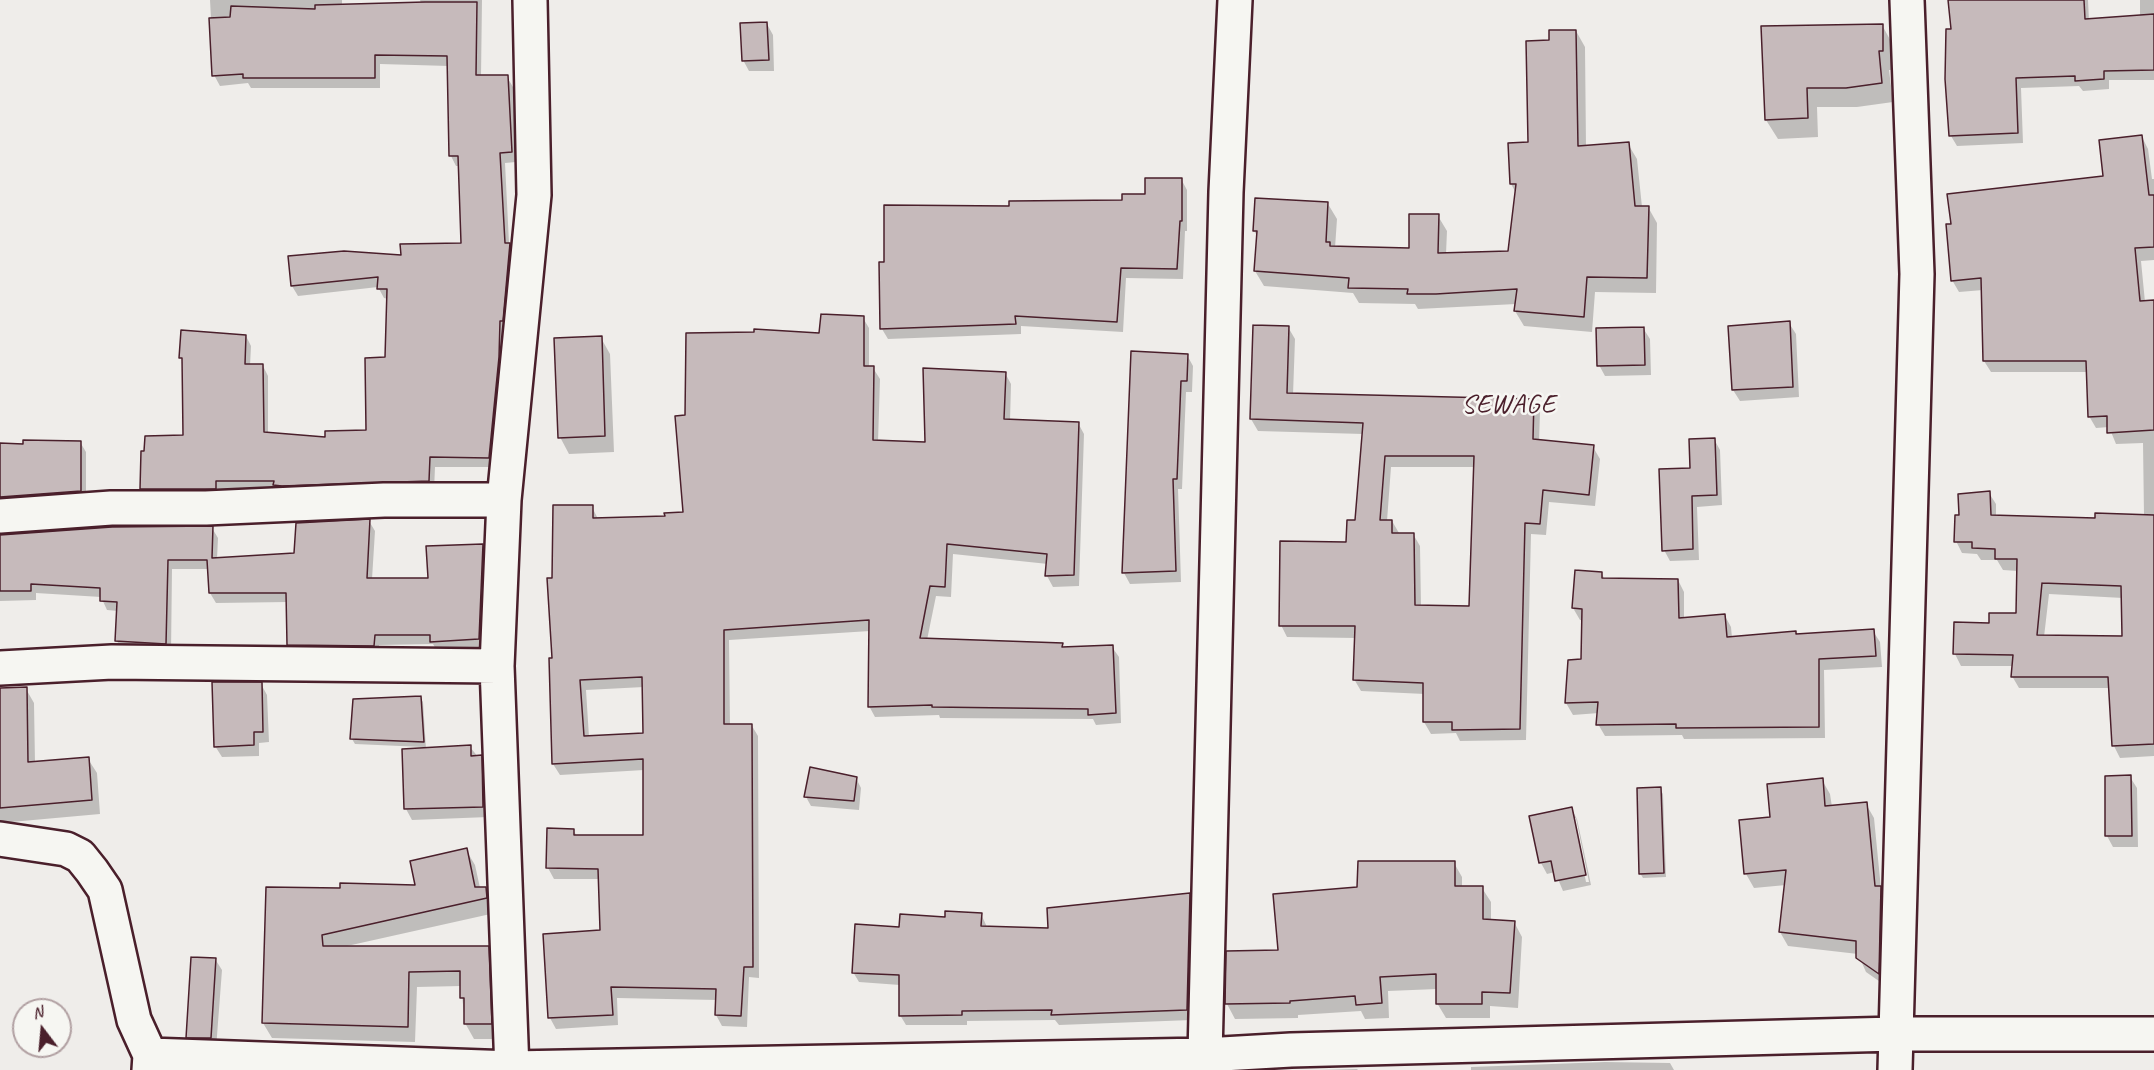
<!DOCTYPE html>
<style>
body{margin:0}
#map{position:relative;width:2154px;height:1070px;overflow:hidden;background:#efedea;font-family:Caveat,sans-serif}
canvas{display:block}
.north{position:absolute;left:12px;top:998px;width:60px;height:60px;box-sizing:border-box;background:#f6f6f2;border:2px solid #b1a0a2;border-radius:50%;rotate:344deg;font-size:16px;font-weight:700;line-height:24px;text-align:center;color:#4a1f2b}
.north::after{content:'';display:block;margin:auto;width:21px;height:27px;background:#4a1f2b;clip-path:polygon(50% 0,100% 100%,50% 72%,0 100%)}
</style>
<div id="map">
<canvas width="2154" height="1070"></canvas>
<div class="north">N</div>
</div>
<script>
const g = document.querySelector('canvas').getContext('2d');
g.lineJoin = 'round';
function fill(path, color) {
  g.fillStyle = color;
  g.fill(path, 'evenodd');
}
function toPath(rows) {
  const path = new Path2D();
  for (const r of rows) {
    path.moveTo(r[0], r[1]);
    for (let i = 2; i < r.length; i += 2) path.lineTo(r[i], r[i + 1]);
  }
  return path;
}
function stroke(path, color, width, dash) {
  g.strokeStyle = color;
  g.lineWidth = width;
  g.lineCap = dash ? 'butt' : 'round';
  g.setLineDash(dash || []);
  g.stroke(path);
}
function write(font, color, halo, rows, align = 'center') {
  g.font = font + ' Caveat,sans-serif';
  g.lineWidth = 5;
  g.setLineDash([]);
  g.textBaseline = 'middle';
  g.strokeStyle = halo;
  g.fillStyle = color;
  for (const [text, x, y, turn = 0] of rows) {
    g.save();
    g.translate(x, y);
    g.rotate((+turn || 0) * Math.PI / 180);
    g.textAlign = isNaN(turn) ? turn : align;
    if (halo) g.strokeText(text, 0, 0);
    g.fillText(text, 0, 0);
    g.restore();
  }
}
fill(toPath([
 [210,0,342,0,342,6,421,3,420,0,482,0,481,77,507,77,513,87,516,162,505,163,509,243,515,254,494,467,435,467,434,491,221,491,221,499,147,499,142,489,184,436,184,362,181,357,246,336,251,346,250,366,263,366,268,376,268,434,326,438,368,432,387,359,388,299,384,298,378,287,298,296,292,286,402,256,463,244,460,166,456,166,451,156,449,66,380,64,380,88,251,88,248,83,220,86,214,75],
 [1950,0,2088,0,2089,21,2140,17,2140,0,2154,0,2154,80,2109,80,2109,89,2083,91,2079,86,2021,88,2023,143,1957,146,1951,136,1947,79,1953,31],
 [767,24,773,35,774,71,749,71,743,60],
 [1882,25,1893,45,1893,70,1889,70,1893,102,1857,107,1817,107,1818,137,1778,139,1766,120],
 [1576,31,1585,47,1586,147,1628,144,1637,159,1642,207,1648,207,1657,223,1656,293,1595,292,1592,332,1524,326,1515,311,1516,304,1418,309,1415,304,1359,303,1353,293,1264,286,1255,271,1258,237,1254,231,1328,204,1337,219,1335,248,1410,249,1438,216,1447,231,1446,254,1509,252,1516,193,1511,184,1530,144,1551,42],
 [2142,137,2148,149,2152,179,2154,179,2154,260,2141,261,2145,302,2154,301,2154,756,2120,758,2114,746,2110,688,2019,688,2012,676,2013,666,1961,666,1955,654,1955,624,1990,624,2017,615,2018,571,2003,570,1997,560,1981,560,1977,554,1962,553,1956,541,1961,516,1989,493,1996,504,1996,517,2096,519,2144,516,2143,443,2116,444,2109,427,2096,428,2089,416,2088,372,1991,372,1984,361,1983,290,1959,292,1952,280,2105,178],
 [2049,594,2123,598,2123,637,2044,637],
 [1181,179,1187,190,1187,231,1185,231,1183,279,1126,278,1123,332,1021,326,1021,334,888,339,882,329,885,263,1011,207,1123,202,1147,195],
 [863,318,869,328,869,368,873,368,880,379,878,442,927,444,1005,373,1011,384,1010,421,1078,423,1084,434,1079,586,1053,587,1047,576,1048,564,953,554,951,597,936,596,927,640,1062,644,1064,649,1112,647,1119,657,1121,723,1096,725,1093,719,940,718,939,715,875,717,869,706,870,631,729,640,730,726,752,726,758,736,759,978,749,977,747,1027,722,1026,716,1015,717,1000,617,998,618,1025,556,1029,550,1018,545,935,602,931,600,879,554,879,548,868,573,830,577,836,645,837,644,770,560,775,553,764,550,659,554,659,553,579,592,507,598,519,666,517,684,513,687,417,821,334],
 [644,687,644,734,589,737,586,690],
 [1789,323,1796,334,1799,397,1740,401,1733,390],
 [1288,327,1295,339,1293,395,1533,400,1540,412,1539,442,1593,447,1600,459,1595,506,1549,502,1546,535,1531,534,1526,740,1460,741,1456,733,1431,734,1424,722,1425,694,1361,691,1354,679,1356,638,1287,637,1281,625,1348,543,1357,522,1363,434,1258,431,1251,419],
 [1391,467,1475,467,1471,607,1421,607,1420,546,1413,534,1399,533,1392,521,1387,521],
 [1643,328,1650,339,1651,375,1605,376,1599,365],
 [601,338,610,354,614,452,569,454,560,437],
 [1187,355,1193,366,1192,392,1186,392,1182,489,1178,489,1181,582,1130,584,1124,573],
 [1714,439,1720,450,1722,505,1697,507,1699,560,1670,561,1664,550,1692,469],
 [80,442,86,452,86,501,0,509,0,444],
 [369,521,375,531,372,579,429,579,483,545,488,555,484,648,437,651,433,644,379,645,379,655,294,654,288,645,288,602,216,603,210,593,209,569,172,569,171,653,122,651,117,641,118,611,107,610,101,597,36,593,36,600,0,601,0,536,212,528,218,538,217,559,295,554],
 [1602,574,1605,580,1678,580,1684,592,1684,619,1725,616,1731,627,1732,638,1873,631,1880,642,1882,667,1824,670,1825,738,1684,739,1682,735,1605,736,1598,724,1599,713,1573,715,1566,703,1569,662,1582,661,1583,620,1580,620,1573,608],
 [261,684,267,695,269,742,259,743,259,756,222,757,215,746],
 [0,689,26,689,34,703,35,763,88,759,97,773,100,814,0,823],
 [420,697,423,702,426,749,470,747,487,768,489,817,412,820,406,809,423,747,355,744,352,739],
 [2130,777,2137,788,2138,847,2113,847,2107,836],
 [856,778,861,788,859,810,811,806,806,797],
 [1822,780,1830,794,1832,807,1866,804,1874,818,1881,889,1889,902,1886,986,1866,972,1858,954,1788,946,1780,932,1786,885,1754,888,1746,874,1772,818],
 [1660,789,1663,794,1666,877,1643,878,1640,873],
 [1571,808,1577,819,1591,885,1563,891,1555,872,1547,874,1541,863,1531,817],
 [1573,818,1576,818,1589,882,1586,882],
 [466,850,475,865,480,888,486,888,494,904,495,913,347,946,488,948,497,963,499,1039,474,1039,465,1023,461,986,417,987,415,1042,272,1038,263,1023,341,890,417,887],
 [1454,863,1462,877,1462,888,1482,888,1491,902,1491,921,1514,922,1522,937,1518,1008,1490,1006,1490,1018,1446,1018,1437,1003,1437,989,1388,991,1389,1018,1365,1019,1361,1011,1298,1015,1298,1018,1235,1019,1227,1004,1228,952,1280,952,1359,889],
 [1189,895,1195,905,1192,1020,1059,1025,1055,1020,967,1021,967,1025,906,1025,900,1015,900,985,859,982,853,972,901,928,981,914,987,927,1050,930],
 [215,959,222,970,216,1049,194,1048,188,1037],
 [1605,1062,1670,1063,1674,1070,1471,1070,1471,1067],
 [1357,1069,1358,1070,1318,1070]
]), '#0003');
const building = toPath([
 [1948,0,2084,0,2085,19,2154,14,2154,70,2104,71,2104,79,2075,81,2075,76,2016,78,2018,133,1949,136,1945,79,1946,29,1951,29,1948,0],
 [425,2,477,2,476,75,508,75,512,152,500,153,505,243,510,243,503,321,500,321,499,357,489,458,430,457,429,481,282,486,273,485,274,481,216,481,216,489,140,489,141,451,144,451,145,436,183,435,182,358,179,358,181,330,246,335,245,364,263,364,264,432,325,437,325,431,366,430,365,358,385,357,387,289,377,289,378,277,291,286,288,256,344,251,401,255,400,244,461,243,458,156,449,156,447,56,375,55,375,78,243,78,243,74,212,76,209,18,230,17,231,6,315,9,315,5,425,2],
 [767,22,769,60,742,61,740,23,767,22],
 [1883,24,1883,51,1879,51,1882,83,1846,88,1807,88,1808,118,1765,120,1761,26,1883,24],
 [1549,30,1576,30,1578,146,1629,142,1635,206,1649,206,1647,278,1587,277,1584,317,1514,311,1517,289,1436,294,1407,294,1408,289,1348,288,1349,278,1254,271,1257,231,1253,231,1255,198,1328,202,1326,242,1330,242,1330,246,1409,248,1409,214,1439,214,1438,253,1508,251,1516,184,1510,184,1508,143,1528,142,1526,41,1549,40,1549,30],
 [2142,135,2149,195,2154,195,2154,247,2135,248,2140,301,2154,300,2154,430,2107,433,2107,416,2088,417,2086,361,1983,361,1981,278,1951,281,1946,224,1951,224,1947,194,2103,176,2099,140,2142,135],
 [1145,178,1182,178,1182,221,1180,221,1177,269,1121,268,1117,322,1015,316,1016,324,880,329,879,262,884,262,884,205,1009,206,1009,201,1122,200,1122,194,1145,194,1145,178],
 [821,314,864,316,864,366,874,366,873,440,925,442,923,368,1006,372,1004,419,1079,422,1074,575,1045,576,1047,554,947,544,945,587,930,586,920,638,1063,643,1062,647,1113,645,1116,713,1088,715,1088,709,932,707,932,705,868,707,869,620,724,630,724,724,752,724,753,967,744,967,741,1016,715,1015,716,989,611,987,613,1015,548,1018,543,934,600,930,598,869,546,868,547,828,574,829,574,835,643,835,643,759,552,764,549,658,552,658,547,578,552,578,553,505,593,505,593,518,665,516,664,513,683,512,675,416,685,415,686,333,754,332,754,329,819,333,821,314],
 [642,677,643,733,584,736,580,680,642,677],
 [1790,321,1793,387,1732,390,1728,326,1790,321],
 [1253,325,1289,326,1287,393,1534,399,1533,439,1594,445,1589,495,1543,490,1540,524,1525,523,1520,729,1452,730,1452,722,1423,722,1423,683,1353,680,1355,626,1279,626,1280,541,1346,542,1347,520,1355,520,1363,423,1250,419,1253,325],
 [1385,456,1474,456,1469,606,1415,605,1414,533,1392,533,1392,520,1380,520,1385,456],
 [1644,327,1645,365,1597,366,1596,328,1644,327],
 [602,336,605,436,558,438,554,338,602,336],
 [1131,351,1188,354,1187,381,1181,381,1177,479,1173,479,1176,571,1122,573,1131,351],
 [1715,438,1717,495,1692,496,1693,549,1662,551,1659,469,1690,468,1689,439,1715,438],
 [23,440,81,441,81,491,0,497,0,443,23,444,23,440],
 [1990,491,1991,515,2095,518,2095,513,2154,515,2154,744,2112,746,2108,677,2011,677,2013,655,1953,654,1954,622,1989,623,1989,613,2016,613,2017,559,1995,559,1995,549,1972,548,1972,542,1954,542,1955,515,1959,515,1958,494,1990,491],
 [2042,583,2121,586,2122,636,2037,635,2042,583],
 [370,519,367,578,428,578,426,546,483,544,479,639,430,642,430,635,375,635,374,646,287,645,286,593,209,593,207,560,168,560,166,644,115,641,117,602,100,601,100,588,31,584,31,591,0,591,0,535,112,527,213,526,212,558,294,553,296,523,370,519],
 [1575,570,1602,572,1602,578,1678,579,1679,618,1725,614,1727,637,1796,631,1796,634,1874,629,1876,656,1819,659,1819,727,1676,728,1676,724,1596,725,1598,702,1565,703,1568,660,1581,659,1582,609,1572,608,1575,570],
 [212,682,262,682,263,732,254,732,254,745,214,747,212,682],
 [27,687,28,762,89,757,92,800,0,808,0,688,27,687],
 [421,696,424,742,350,739,353,699,421,696],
 [471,745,471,756,482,755,483,807,404,809,402,749,471,745],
 [810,767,857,777,854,801,804,797,810,767],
 [2131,775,2132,836,2105,836,2105,776,2131,775],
 [1823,778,1825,806,1867,802,1875,886,1881,886,1879,974,1856,958,1856,941,1779,932,1786,870,1744,874,1739,820,1770,817,1767,784,1823,778],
 [1661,787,1664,873,1639,874,1637,788,1661,787],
 [1572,807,1586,875,1555,881,1551,861,1539,863,1529,816,1572,807],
 [467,848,475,887,486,887,487,898,322,935,323,946,489,946,492,1024,464,1024,464,998,460,998,460,971,409,972,408,1027,262,1023,266,887,340,888,340,883,415,885,410,861,467,848],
 [1358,861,1455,861,1455,886,1483,886,1483,919,1515,921,1510,993,1482,992,1482,1004,1436,1004,1436,974,1380,977,1382,1003,1356,1005,1355,996,1290,1001,1290,1003,1225,1004,1226,951,1278,950,1273,894,1357,887,1358,861],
 [1190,893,1187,1010,1051,1015,1052,1010,962,1011,962,1015,899,1016,899,975,852,973,855,924,899,927,900,914,945,917,945,911,982,913,981,926,1048,928,1047,908,1190,893],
 [191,957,216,958,211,1038,186,1038,191,957]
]);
fill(building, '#c6babb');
stroke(building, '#4a1f2b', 1.5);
const minor = toPath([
 [1235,0,1226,192,1205,1055,1291,1050,1895,1034,2154,1034],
 [0,516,111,508,206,508,384,500,504,500],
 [0,668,112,662,497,666],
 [0,839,66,849,80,856,92,871,105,890,134,1020,150,1055,149,1070],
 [150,1055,512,1068,1205,1055,1204,1070],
 [512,1070,497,666,504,500,534,195,530,0],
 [1895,1070,1917,274,1907,0]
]);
stroke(minor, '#4a1f2b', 38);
stroke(minor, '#f6f6f2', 33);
g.letterSpacing = '1.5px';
write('27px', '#4a1f2b', '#f6f6f2', [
 ["SEWAGE",1509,405]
]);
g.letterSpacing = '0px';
</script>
